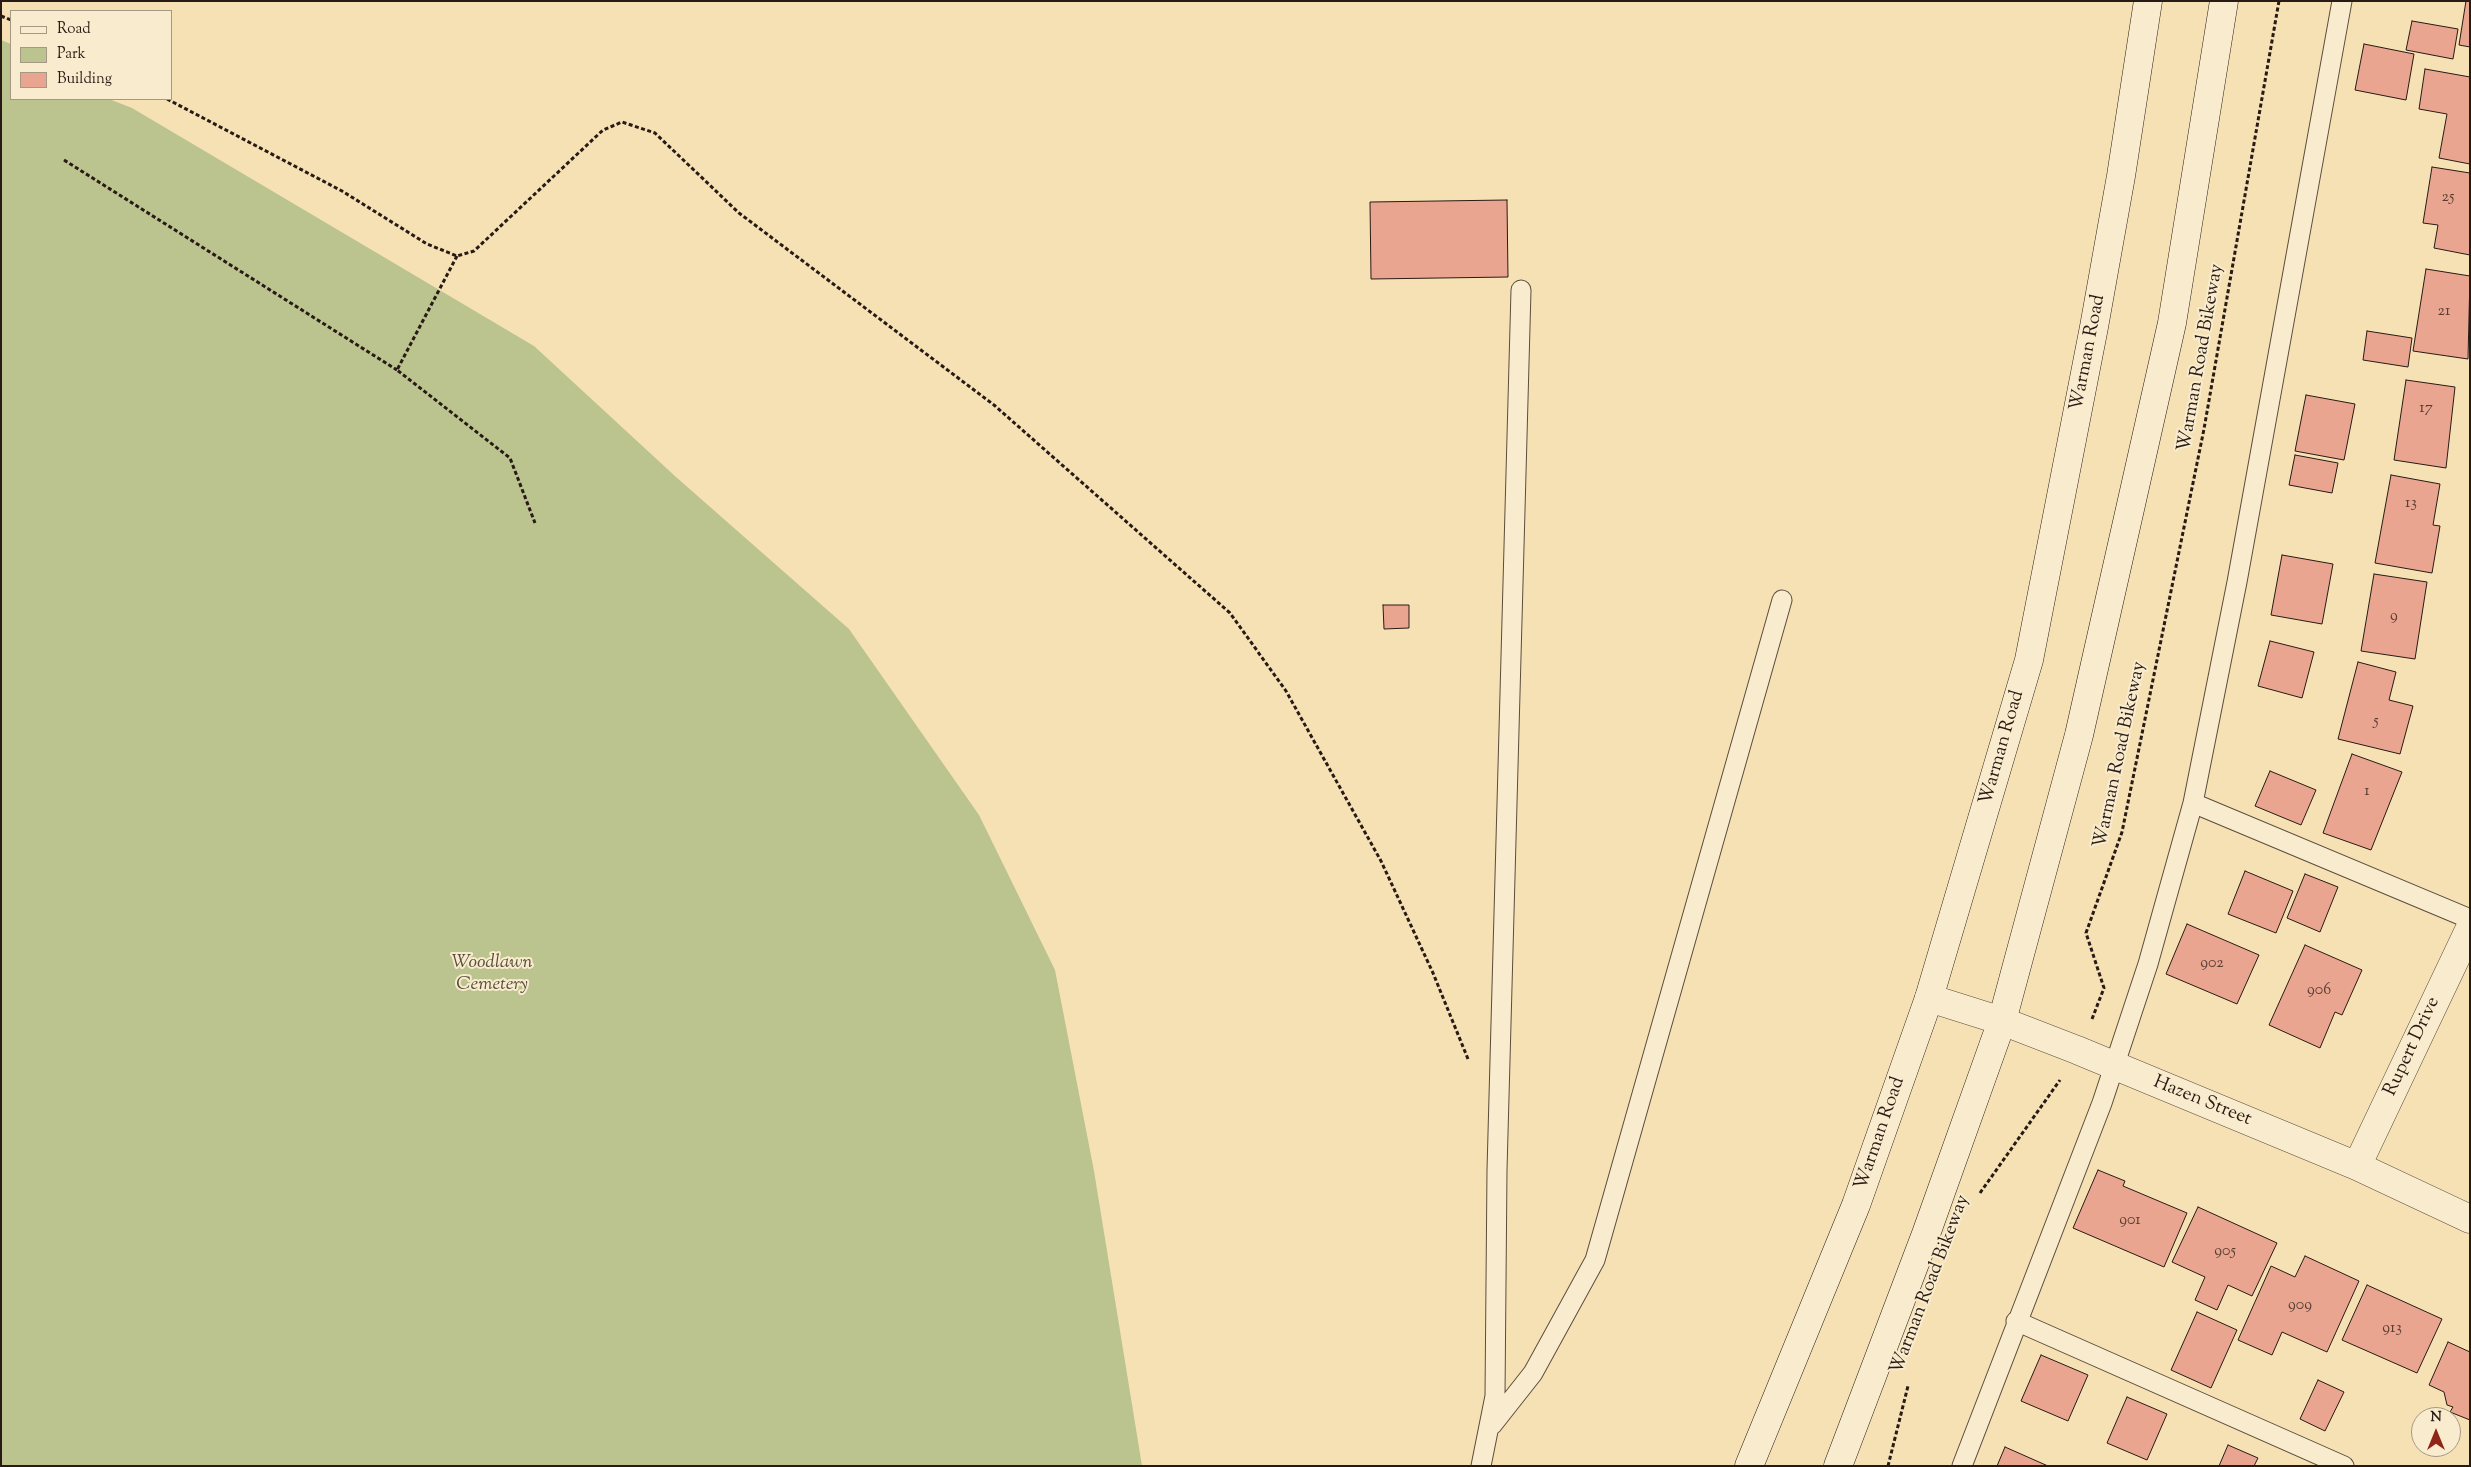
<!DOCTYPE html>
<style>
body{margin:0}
#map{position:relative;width:2471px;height:1467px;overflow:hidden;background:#f6e1b4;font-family:"Sorts Mill Goudy",serif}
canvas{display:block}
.frame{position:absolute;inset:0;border:2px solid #281a14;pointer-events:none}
.legend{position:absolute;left:10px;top:10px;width:162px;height:90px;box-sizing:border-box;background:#f9ecce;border:1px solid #a59884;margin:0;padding:6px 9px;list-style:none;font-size:15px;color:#281a14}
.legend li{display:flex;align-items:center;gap:10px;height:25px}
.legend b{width:25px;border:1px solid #a59884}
.north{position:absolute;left:2411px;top:1407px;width:50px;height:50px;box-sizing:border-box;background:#f9ecce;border:1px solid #a59884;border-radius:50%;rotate:0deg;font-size:14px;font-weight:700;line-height:20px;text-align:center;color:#281a14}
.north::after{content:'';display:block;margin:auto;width:18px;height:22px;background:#8f2418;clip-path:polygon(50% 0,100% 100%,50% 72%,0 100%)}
</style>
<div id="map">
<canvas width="2471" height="1467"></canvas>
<div class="frame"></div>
<ul class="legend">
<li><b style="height:6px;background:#f9ecce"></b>Road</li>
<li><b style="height:14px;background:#bbc38e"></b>Park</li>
<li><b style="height:14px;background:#e9a590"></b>Building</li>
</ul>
<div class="north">N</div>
</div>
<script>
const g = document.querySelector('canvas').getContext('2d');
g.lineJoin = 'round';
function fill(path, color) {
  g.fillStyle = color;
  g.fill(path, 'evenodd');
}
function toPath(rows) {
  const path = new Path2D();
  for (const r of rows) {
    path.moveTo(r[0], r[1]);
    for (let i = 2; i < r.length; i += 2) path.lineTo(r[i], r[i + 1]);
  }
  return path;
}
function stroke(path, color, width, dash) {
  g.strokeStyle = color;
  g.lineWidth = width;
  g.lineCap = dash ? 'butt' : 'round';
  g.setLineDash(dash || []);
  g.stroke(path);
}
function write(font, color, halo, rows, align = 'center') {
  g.font = font + ' "Sorts Mill Goudy",serif';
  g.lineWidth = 4;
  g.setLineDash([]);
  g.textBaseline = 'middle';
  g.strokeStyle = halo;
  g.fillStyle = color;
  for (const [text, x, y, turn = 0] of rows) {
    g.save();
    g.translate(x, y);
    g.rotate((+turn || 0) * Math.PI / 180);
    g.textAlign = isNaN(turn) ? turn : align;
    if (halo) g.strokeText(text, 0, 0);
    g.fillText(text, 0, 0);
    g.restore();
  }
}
fill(toPath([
 [1,40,11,44,11,99,109,99,132,108,534,346,676,477,849,629,979,815,1055,970,1094,1171,1142,1466,1,1466]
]), '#bbc38e');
const building = toPath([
 [2466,1,2470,1,2470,47,2459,45,2466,1],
 [2412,21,2458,29,2453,59,2406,50,2412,21],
 [2364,44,2414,54,2406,100,2355,90,2364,44],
 [2425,69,2470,77,2470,164,2439,158,2447,114,2419,109,2425,69],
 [2432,167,2470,173,2470,255,2434,248,2438,225,2423,223,2432,167],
 [1507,200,1508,277,1371,279,1370,202,1507,200],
 [2426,269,2470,276,2468,359,2413,351,2426,269],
 [2367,331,2412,338,2408,367,2363,360,2367,331],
 [2406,380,2455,387,2446,468,2394,460,2406,380],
 [2306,395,2355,404,2344,460,2295,451,2306,395],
 [2295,455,2338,463,2332,493,2289,485,2295,455],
 [2391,475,2440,484,2433,525,2440,526,2432,573,2375,563,2391,475],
 [2282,555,2333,564,2322,624,2271,615,2282,555],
 [2374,574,2427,582,2415,659,2361,651,2374,574],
 [1383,605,1409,605,1409,628,1384,629,1383,605],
 [2270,641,2314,652,2302,698,2258,686,2270,641],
 [2358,662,2396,672,2389,700,2413,706,2400,754,2338,739,2358,662],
 [2352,754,2402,772,2371,850,2323,833,2352,754],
 [2270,771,2316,790,2301,825,2255,806,2270,771],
 [2245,871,2293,891,2276,933,2228,914,2245,871],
 [2305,874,2338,887,2320,932,2287,918,2305,874],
 [2187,924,2259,955,2237,1004,2166,974,2187,924],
 [2305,945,2362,970,2342,1015,2335,1012,2320,1048,2269,1025,2305,945],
 [2098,1170,2125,1181,2123,1186,2187,1213,2164,1267,2073,1228,2098,1170],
 [2198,1207,2277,1243,2252,1296,2228,1285,2217,1310,2195,1300,2205,1277,2172,1262,2198,1207],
 [2305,1256,2359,1281,2327,1352,2282,1332,2272,1355,2238,1340,2271,1266,2295,1277,2305,1256],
 [2367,1285,2442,1319,2417,1373,2342,1340,2367,1285],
 [2197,1312,2237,1330,2211,1388,2171,1370,2197,1312],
 [2448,1342,2470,1352,2470,1420,2450,1412,2453,1407,2447,1405,2444,1392,2429,1385,2448,1342],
 [2041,1355,2088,1375,2068,1421,2021,1401,2041,1355],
 [2318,1380,2344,1392,2325,1431,2300,1419,2318,1380],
 [2127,1397,2167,1414,2147,1460,2107,1443,2127,1397],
 [2228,1445,2258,1458,2254,1466,2219,1466,2228,1445],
 [2005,1447,2048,1466,1997,1466,2005,1447]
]);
fill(building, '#e9a590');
stroke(building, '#281a14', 1);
const lane = toPath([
 [2193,803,2470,919],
 [2016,1321,2344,1466],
 [1492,1425,1533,1373,1595,1260,1782,600],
 [1481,1466,1495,1396,1497,1170,1521,290],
 [1962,1466,2102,1103,2148,964,2193,803,2237,582,2342,1]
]);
const street = toPath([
 [1929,998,2002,1021,2077,1050,2357,1166,2470,1219],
 [2357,1166,2470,928]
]);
const secondary = toPath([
 [1749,1466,1856,1205,1929,998,2029,660,2094,327,2121,176,2148,1],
 [1838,1466,1926,1234,2002,1021,2079,735,2172,323,2224,1]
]);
stroke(lane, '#5c4c3c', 21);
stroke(street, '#5c4c3c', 29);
stroke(secondary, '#281a14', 29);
stroke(toPath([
 [1,16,11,20],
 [167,99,342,191,427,244,457,256,474,251,603,130,622,122,655,133,739,213,994,405,1230,613,1286,691,1381,861,1433,973,1468,1059],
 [64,160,397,370],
 [457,256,397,370,510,458,535,523],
 [2092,1019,2104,988,2086,933,2122,832,2204,429,2279,1],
 [1980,1193,2060,1080],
 [1888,1466,1908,1386]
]), '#281a14', 3, [4, 2.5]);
stroke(lane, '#f9ecce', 19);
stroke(street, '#f9ecce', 28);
stroke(secondary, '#f9ecce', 28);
write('16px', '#583d33', null, [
 ["25",2448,198],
 ["21",2444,312],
 ["17",2426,409],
 ["13",2411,504],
 ["9",2394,617],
 ["5",2376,722],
 ["1",2367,792],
 ["902",2212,964],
 ["906",2319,991],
 ["901",2130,1221],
 ["905",2225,1252],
 ["909",2300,1306],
 ["913",2392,1329]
]);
write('19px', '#281a14', '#f9ecce', [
 ["Warman Road",2089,353,-79],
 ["Warman Road Bikeway",2202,358,-80],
 ["Warman Road",2003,748,-74],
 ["Warman Road Bikeway",2121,755,-78],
 ["Rupert Drive",2413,1047,-65],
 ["Hazen Street",2202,1102,22],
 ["Warman Road",1881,1134,-71],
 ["Warman Road Bikeway",1931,1285,-69]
]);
write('italic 19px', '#544d39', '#f9ecce', [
 ["Woodlawn",492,964],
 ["Cemetery",492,986]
]);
</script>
